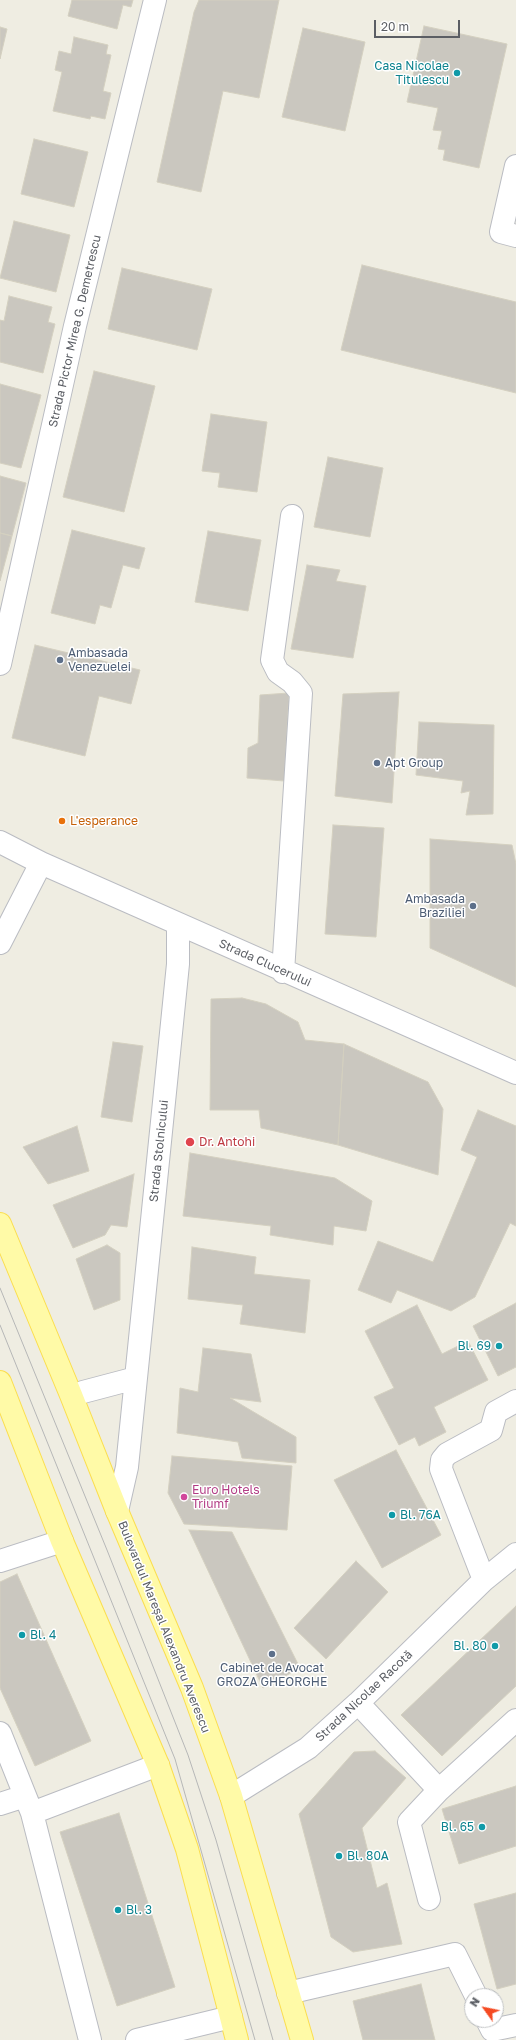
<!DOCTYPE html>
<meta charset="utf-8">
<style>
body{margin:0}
#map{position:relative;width:516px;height:2040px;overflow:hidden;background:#efede2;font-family:"Golos Text",sans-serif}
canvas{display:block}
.north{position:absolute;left:464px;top:1988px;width:40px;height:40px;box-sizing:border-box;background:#fff;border:1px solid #bdbfc1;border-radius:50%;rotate:303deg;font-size:11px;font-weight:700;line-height:16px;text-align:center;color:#5b5e64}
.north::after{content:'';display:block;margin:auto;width:14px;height:18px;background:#f54a22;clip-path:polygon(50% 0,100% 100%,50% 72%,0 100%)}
.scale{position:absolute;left:374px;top:20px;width:86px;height:18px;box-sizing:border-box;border:2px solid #5b5e64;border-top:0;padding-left:5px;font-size:12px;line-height:14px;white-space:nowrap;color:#5b5e64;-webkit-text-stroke:3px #fff;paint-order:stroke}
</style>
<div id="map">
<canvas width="516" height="2040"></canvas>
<div class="north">N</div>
<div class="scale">20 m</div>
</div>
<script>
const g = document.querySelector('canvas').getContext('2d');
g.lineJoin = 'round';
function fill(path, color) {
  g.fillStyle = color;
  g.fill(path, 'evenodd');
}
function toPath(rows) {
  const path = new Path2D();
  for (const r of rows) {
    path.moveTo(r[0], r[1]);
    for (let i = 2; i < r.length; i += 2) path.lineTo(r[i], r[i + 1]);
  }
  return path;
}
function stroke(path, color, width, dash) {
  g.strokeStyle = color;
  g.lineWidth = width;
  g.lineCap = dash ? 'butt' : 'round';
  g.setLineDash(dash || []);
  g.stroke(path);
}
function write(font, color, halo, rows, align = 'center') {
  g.font = font + ' "Golos Text",sans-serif';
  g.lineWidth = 3;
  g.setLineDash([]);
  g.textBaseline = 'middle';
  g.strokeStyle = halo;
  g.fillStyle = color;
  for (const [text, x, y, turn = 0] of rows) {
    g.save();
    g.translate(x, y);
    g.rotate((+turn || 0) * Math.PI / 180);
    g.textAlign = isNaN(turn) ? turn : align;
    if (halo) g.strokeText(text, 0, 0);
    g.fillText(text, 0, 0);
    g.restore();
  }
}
const building = toPath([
 [72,0,133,0,131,7,123,5,117,29,68,16,72,0],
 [199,0,279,0,259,98,223,91,201,192,157,182,194,12,199,0],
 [424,26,507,44,479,168,443,160,445,150,438,149,442,131,433,130,438,108,407,102,424,26],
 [0,27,7,29,0,59,0,27],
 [303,28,365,42,345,131,282,117,303,28],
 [74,37,108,45,106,54,111,55,103,91,111,93,105,119,91,116,90,119,53,111,62,72,55,70,59,51,71,54,74,37],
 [34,139,88,152,74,207,21,194,34,139],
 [14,221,70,235,56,292,0,278,14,221],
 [362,265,516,302,516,393,341,350,362,265],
 [122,268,212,289,197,350,108,329,122,268],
 [9,296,52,307,48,322,55,324,43,373,0,362,0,320,4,321,9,296],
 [94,371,155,386,124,512,63,497,94,371],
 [0,384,41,395,21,468,0,463,0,384],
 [211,414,267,422,257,492,218,487,220,473,202,471,211,414],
 [328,457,383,468,370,537,314,527,328,457],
 [0,476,26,483,12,536,0,533,0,476],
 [72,530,145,548,139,569,123,565,111,608,100,605,95,624,51,613,72,530],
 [208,531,261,540,248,611,195,602,208,531],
 [0,533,12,536,0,581,0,533],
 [307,565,340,570,336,581,366,586,353,658,291,649,307,565],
 [35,645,140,670,131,704,99,696,85,756,12,738,35,645],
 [399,692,392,803,335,796,343,694,399,692],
 [289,693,284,781,247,778,248,748,258,743,260,695,289,693],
 [419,722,494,725,493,814,466,815,470,791,461,793,463,781,416,775,419,722],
 [333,825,384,828,376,937,325,934,333,825],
 [430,839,512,845,516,864,516,987,430,948,430,839],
 [242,998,266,1004,298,1022,305,1040,344,1044,338,1145,261,1128,259,1110,210,1110,211,999,242,998],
 [113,1042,143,1046,132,1122,101,1117,113,1042],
 [344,1044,428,1082,443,1109,438,1175,338,1145,344,1044],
 [478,1110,516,1126,516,1226,510,1223,475,1297,451,1311,397,1290,391,1303,358,1290,378,1241,433,1262,477,1157,461,1150,478,1110],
 [77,1126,89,1171,48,1184,23,1147,77,1126],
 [190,1153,335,1178,372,1201,366,1231,334,1226,333,1245,270,1235,271,1226,183,1216,190,1153],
 [134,1174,127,1227,111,1225,105,1235,73,1248,53,1205,134,1174],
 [107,1245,120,1253,120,1300,94,1310,76,1259,107,1245],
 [192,1247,256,1257,254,1274,310,1280,305,1333,240,1324,243,1305,188,1299,192,1247],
 [516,1303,516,1367,498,1376,473,1326,516,1303],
 [417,1305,442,1354,468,1341,488,1380,434,1407,446,1432,419,1446,415,1437,399,1445,374,1397,394,1388,365,1331,417,1305],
 [203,1348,251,1354,261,1402,230,1398,296,1437,296,1463,242,1458,238,1442,177,1433,180,1388,198,1392,203,1348],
 [396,1450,441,1535,382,1568,334,1480,396,1450],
 [172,1456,292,1466,287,1530,184,1524,168,1493,172,1456],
 [189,1530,232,1532,300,1668,263,1688,189,1530],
 [356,1561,388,1592,326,1659,294,1628,356,1561],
 [17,1574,91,1741,35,1766,0,1688,0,1582,17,1574],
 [516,1606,516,1686,442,1756,401,1715,516,1606],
 [375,1751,406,1778,362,1828,377,1888,387,1883,402,1944,353,1952,331,1937,299,1814,354,1752,375,1751],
 [516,1786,516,1846,459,1864,442,1809,516,1786],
 [119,1813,175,1987,117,2006,60,1832,119,1813],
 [516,1893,516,1984,497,1989,474,1904,516,1893],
 [421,1984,435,2040,363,2040,353,2001,421,1984]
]);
fill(building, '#cac7bf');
stroke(building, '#d4d0c0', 1);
const minor = toPath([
 [516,166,501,232,516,236],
 [0,664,75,326,155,0],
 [0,842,41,863,516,1073],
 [0,943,41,863],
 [283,972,301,693,292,682,278,672,272,660,292,516],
 [83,1392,136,1378],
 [117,1511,127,1467,136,1378,178,964,178,925],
 [0,1561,62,1541],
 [484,1580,441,1469,442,1460,447,1454,491,1430,496,1412,516,1401],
 [358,1703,439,1790],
 [0,1733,32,1813,90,2040],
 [231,1796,308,1748,358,1703,484,1580,516,1554],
 [0,1804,25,1796],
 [32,1813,158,1765],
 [429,1899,409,1822,439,1790,516,1720],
 [288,1993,455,1954,476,1996],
 [487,2020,492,2030,516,2025],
 [137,2040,231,2017]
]);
const major = toPath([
 [0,1224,71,1395,117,1511,192,1688,231,1796,302,2040],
 [0,1382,62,1541,158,1765,187,1849,237,2040]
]);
stroke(minor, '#babcc2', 24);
stroke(major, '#fbde4f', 24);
stroke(minor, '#fff', 22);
stroke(major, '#fffaa7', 22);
stroke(toPath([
 [0,1288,107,1550,188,1755,216,1840,273,2040],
 [0,1325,175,1759,255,2040]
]), '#b6b7b7', 1);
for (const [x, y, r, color] of [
 [457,73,4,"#0f9aa8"],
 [60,660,4,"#5c6f8a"],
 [377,763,4,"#5c6f8a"],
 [62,821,4,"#e8710a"],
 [473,906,4,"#5c6f8a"],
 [190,1142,5,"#e0444e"],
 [499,1346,4,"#0f9aa8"],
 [184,1497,4,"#d1479c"],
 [392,1515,4,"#0f9aa8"],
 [22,1635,4,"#0f9aa8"],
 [495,1646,4,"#0f9aa8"],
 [272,1654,4,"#5c6f8a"],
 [482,1827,4,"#0f9aa8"],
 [339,1856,4,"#0f9aa8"],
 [118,1910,4,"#0f9aa8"]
]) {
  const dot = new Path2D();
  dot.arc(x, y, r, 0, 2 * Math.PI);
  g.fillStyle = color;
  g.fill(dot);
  stroke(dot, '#fff', 1.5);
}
write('12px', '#0d838f', '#fff', [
 ["Casa Nicolae",449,66],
 ["Titulescu",449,80],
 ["Bl. 69",491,1346],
 ["Bl. 76A",400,1515,"left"],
 ["Bl. 4",30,1635,"left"],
 ["Bl. 80",487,1646],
 ["Bl. 65",474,1827],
 ["Bl. 80A",347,1856,"left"],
 ["Bl. 3",126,1910,"left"]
], 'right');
write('12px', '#5b5e64', '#fff', [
 ["Strada Pictor Mirea G. Demetrescu",75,331,-77],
 ["Strada Clucerului",265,963,24],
 ["Strada Stolnicului",159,1151,-84],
 ["Bulevardul Mareșal Alexandru Averescu",164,1627,68],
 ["Strada Nicolae Racotă",364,1696,-43]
]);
write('12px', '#4e5e75', '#fff', [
 ["Ambasada",68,653],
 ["Venezuelei",68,667],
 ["Apt Group",385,763],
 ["Ambasada",465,899,"right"],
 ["Braziliei",465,913,"right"],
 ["Cabinet de Avocat",272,1668,"center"],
 ["GROZA GHEORGHE",272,1682,"center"]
], 'left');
write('12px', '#c56008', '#fff', [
 ["L'esperance",70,821]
], 'left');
write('12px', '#be3a42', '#fff', [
 ["Dr. Antohi",199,1142]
], 'left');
write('12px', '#b23c85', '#fff', [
 ["Euro Hotels",192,1490],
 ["Triumf",192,1504]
], 'left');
</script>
